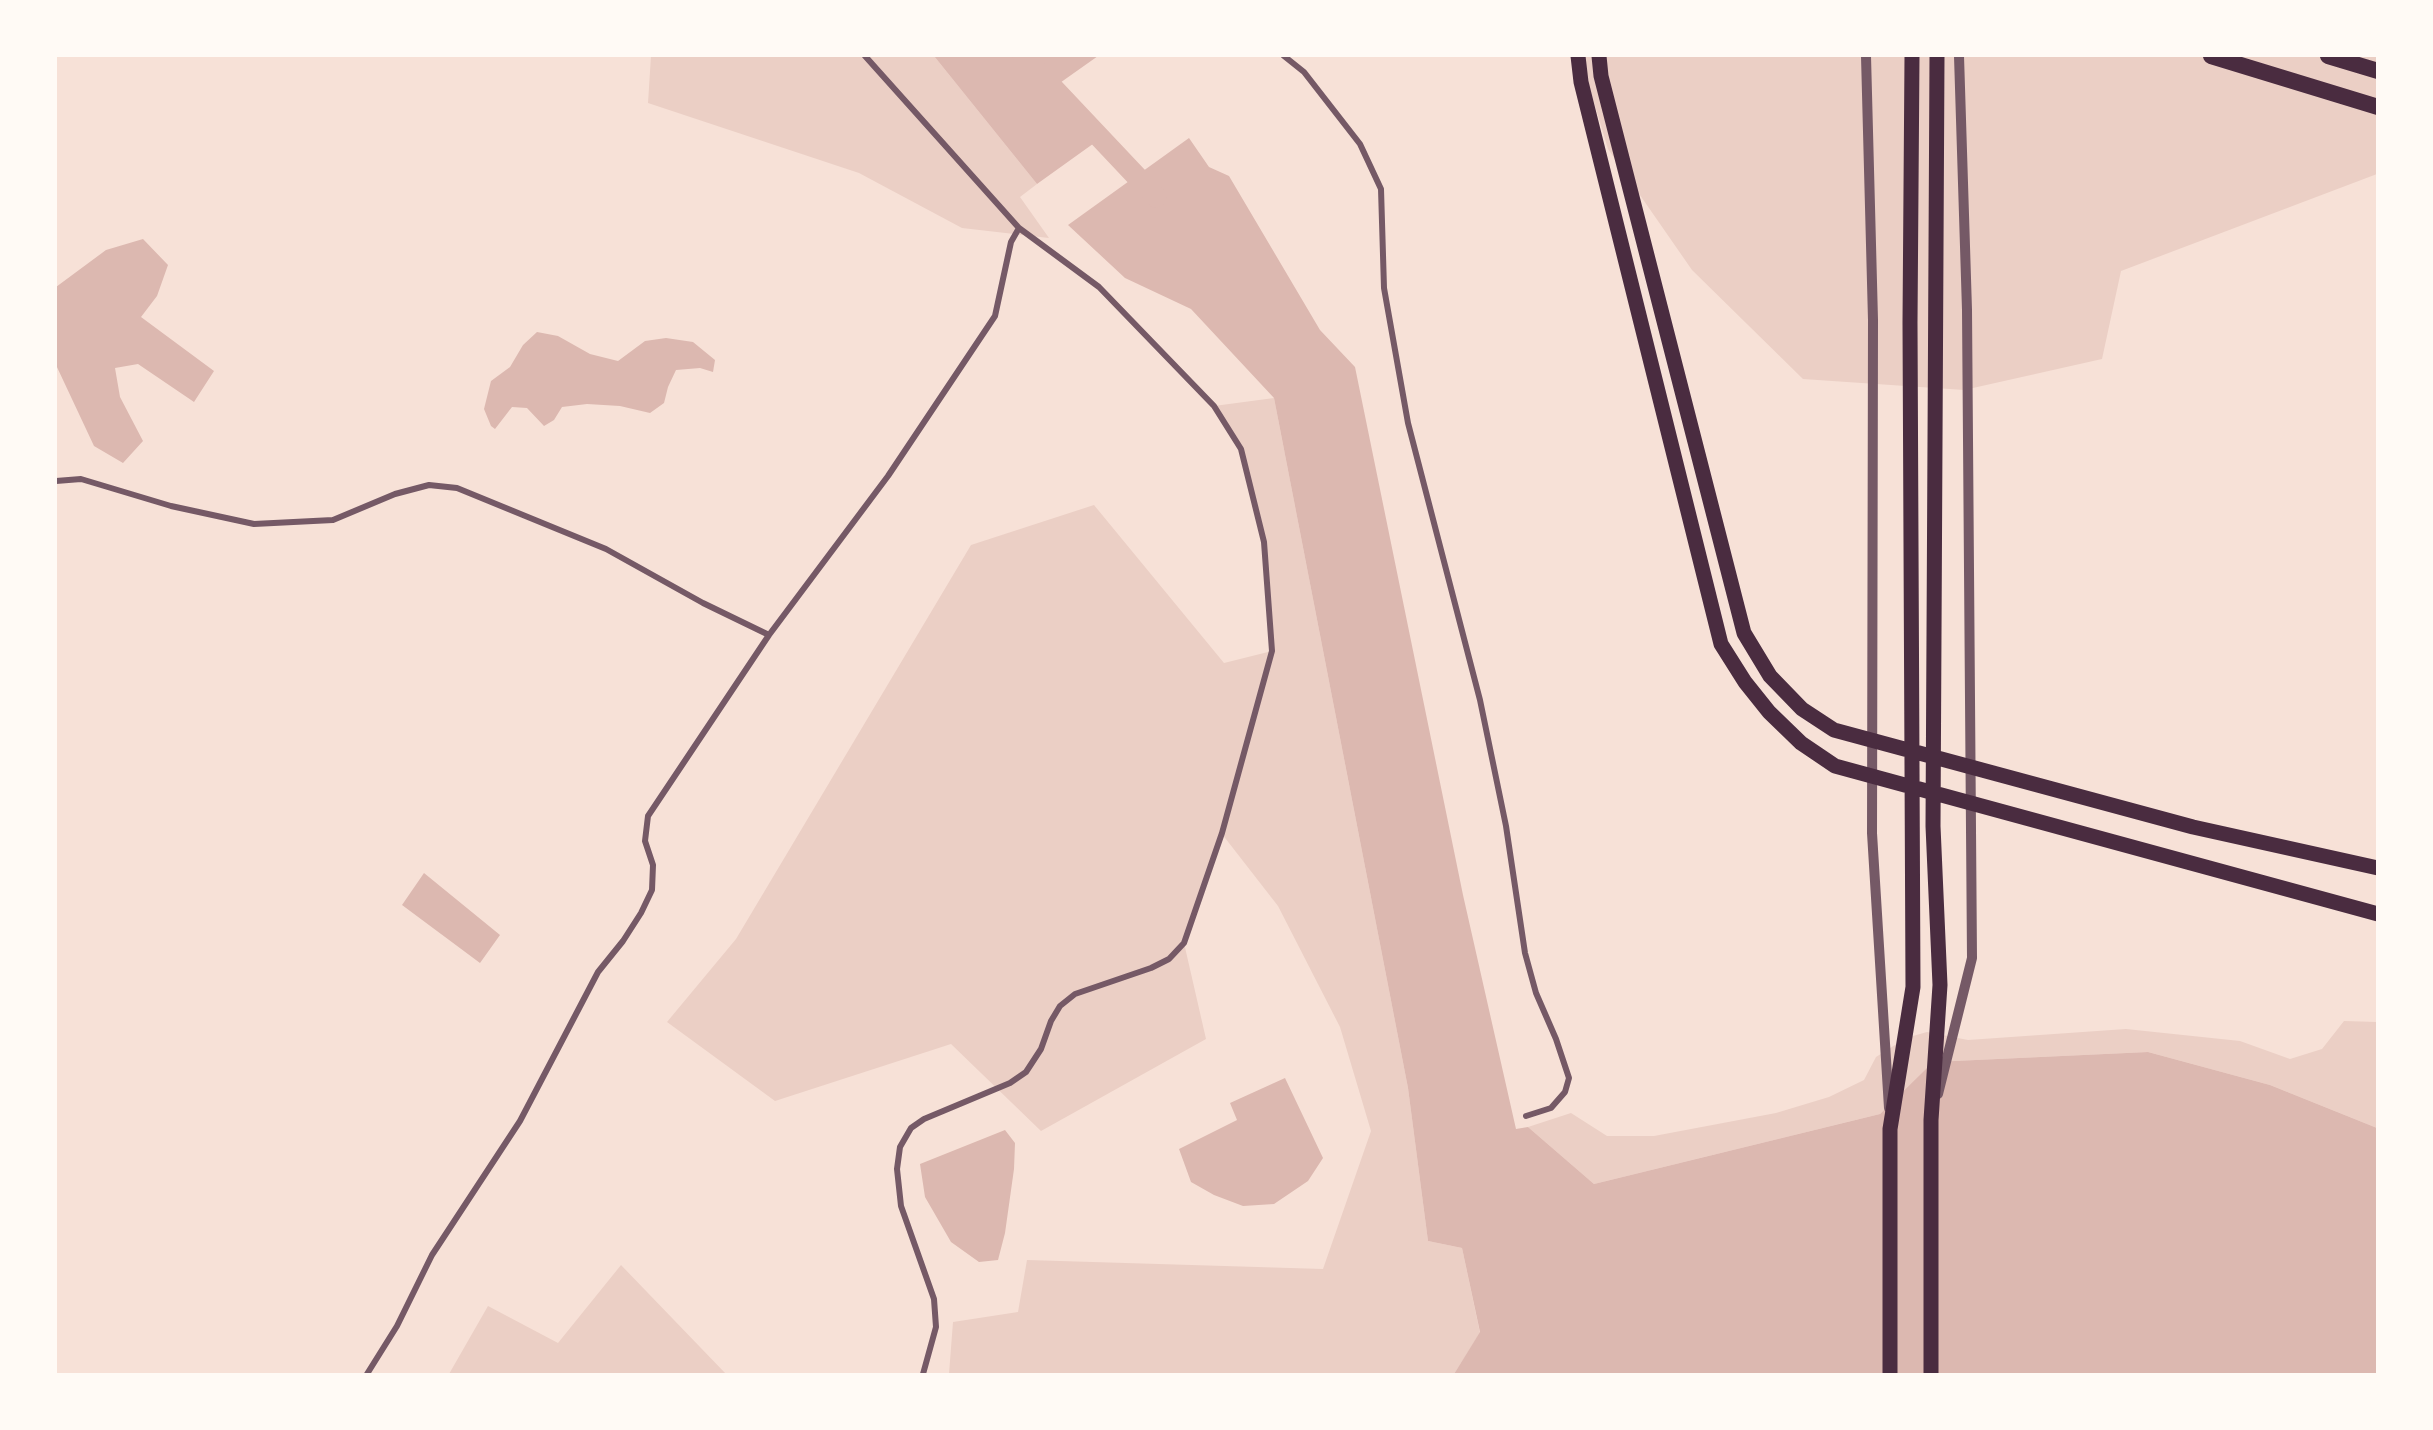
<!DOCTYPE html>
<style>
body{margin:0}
#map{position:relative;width:2433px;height:1430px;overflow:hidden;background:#f7e1d7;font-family:"Crimson Pro",serif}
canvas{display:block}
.frame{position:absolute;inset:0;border:57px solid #fffaf5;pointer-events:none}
</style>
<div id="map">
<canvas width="2433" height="1430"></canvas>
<div class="frame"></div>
</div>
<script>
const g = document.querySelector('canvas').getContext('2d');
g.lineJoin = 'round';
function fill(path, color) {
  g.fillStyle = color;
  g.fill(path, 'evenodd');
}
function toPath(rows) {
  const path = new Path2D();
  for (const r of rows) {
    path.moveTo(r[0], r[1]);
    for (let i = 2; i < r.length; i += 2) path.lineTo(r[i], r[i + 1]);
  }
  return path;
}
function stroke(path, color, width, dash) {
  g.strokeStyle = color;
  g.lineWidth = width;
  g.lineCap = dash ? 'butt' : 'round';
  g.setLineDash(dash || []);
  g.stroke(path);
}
fill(toPath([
 [651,56,934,56,1037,184,1020,197,1049,238,962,228,859,173,648,103],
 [1580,56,2377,56,2377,174,2121,271,2102,359,1964,390,1803,379,1692,270,1608,149],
 [1274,398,1408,1088,1428,1241,1462,1248,1480,1333,1454,1374,949,1374,953,1322,1018,1312,1027,1260,1323,1269,1371,1131,1340,1027,1278,906,1222,834,1184,943,1206,1039,1041,1131,951,1044,775,1101,667,1022,736,939,971,545,1094,505,1224,663,1272,651,1264,542,1241,449,1214,406],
 [2344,1021,2377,1022,2377,1128,2270,1085,2148,1052,1933,1062,1880,1114,1594,1184,1528,1127,1571,1113,1607,1136,1654,1136,1776,1113,1829,1097,1864,1080,1876,1057,1906,1038,1927,1032,1968,1040,2126,1029,2240,1041,2290,1059,2322,1049],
 [621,1265,726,1374,449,1374,488,1306,558,1343]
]), '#ebcfc5');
fill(toPath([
 [934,56,1098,56,1057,85,1097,141,1037,184],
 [1189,138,1209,167,1229,176,1320,330,1355,367,1463,895,1516,1129,1528,1127,1594,1184,1880,1114,1933,1062,2148,1052,2270,1085,2377,1128,2377,1374,1454,1374,1480,1332,1462,1248,1428,1241,1408,1088,1274,398,1191,309,1125,278,1068,225],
 [143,239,168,265,157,296,141,317,214,371,194,402,138,364,115,368,120,397,143,441,123,463,94,446,56,365,56,287,106,250],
 [537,332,558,336,590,354,618,361,645,341,666,338,693,342,715,360,713,372,700,368,676,370,668,387,664,403,650,413,620,406,587,404,562,407,554,420,544,426,527,408,512,407,495,429,491,426,484,409,491,381,510,367,523,345],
 [424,873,500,935,480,963,402,905],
 [1285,1078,1323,1158,1308,1181,1274,1204,1243,1206,1214,1195,1191,1182,1179,1149,1237,1120,1230,1103],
 [1005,1130,1015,1143,1014,1169,1005,1233,998,1260,979,1262,951,1242,925,1197,920,1164]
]), '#dcb8b0');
stroke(toPath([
 [1023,56,1156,197]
]), '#dcb8b0', 21);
stroke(toPath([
 [1284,56,1304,72,1360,144,1381,189,1384,288,1408,423,1480,700,1506,826,1525,953,1536,993,1556,1039,1569,1078,1565,1092,1551,1108,1526,1116],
 [56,481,81,479,171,506,254,524,333,520,395,494,429,485,457,488,606,549,703,603,769,635],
 [367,1374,397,1326,432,1255,520,1121,598,972,623,941,641,913,652,890,653,865,645,841,648,816,769,635,888,476,995,316,1011,242,1019,228,865,56],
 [923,1374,936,1327,934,1299,901,1206,897,1169,900,1147,911,1128,924,1119,1010,1083,1026,1072,1041,1049,1051,1021,1060,1006,1075,994,1151,968,1169,959,1184,943,1222,833,1272,651,1264,542,1241,449,1214,406,1099,287,1019,228]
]), '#755966', 6);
stroke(toPath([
 [1866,56,1873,320,1872,833,1889,1108],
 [1938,1094,1972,958,1967,310,1959,56]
]), '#755966', 10);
stroke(toPath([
 [1578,56,1581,82,1721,644,1745,682,1769,712,1801,743,1835,766,2378,914],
 [1599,56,1601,76,1744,633,1770,676,1802,709,1834,730,2193,827,2378,868],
 [1890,1374,1890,1129,1913,987,1910,322,1912,56],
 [1931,1374,1931,1120,1940,985,1933,826,1937,56]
]), '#4a2c40', 15);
stroke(toPath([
 [2211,56,2378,107],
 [2328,56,2378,71]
]), '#4a2c40', 16);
</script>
